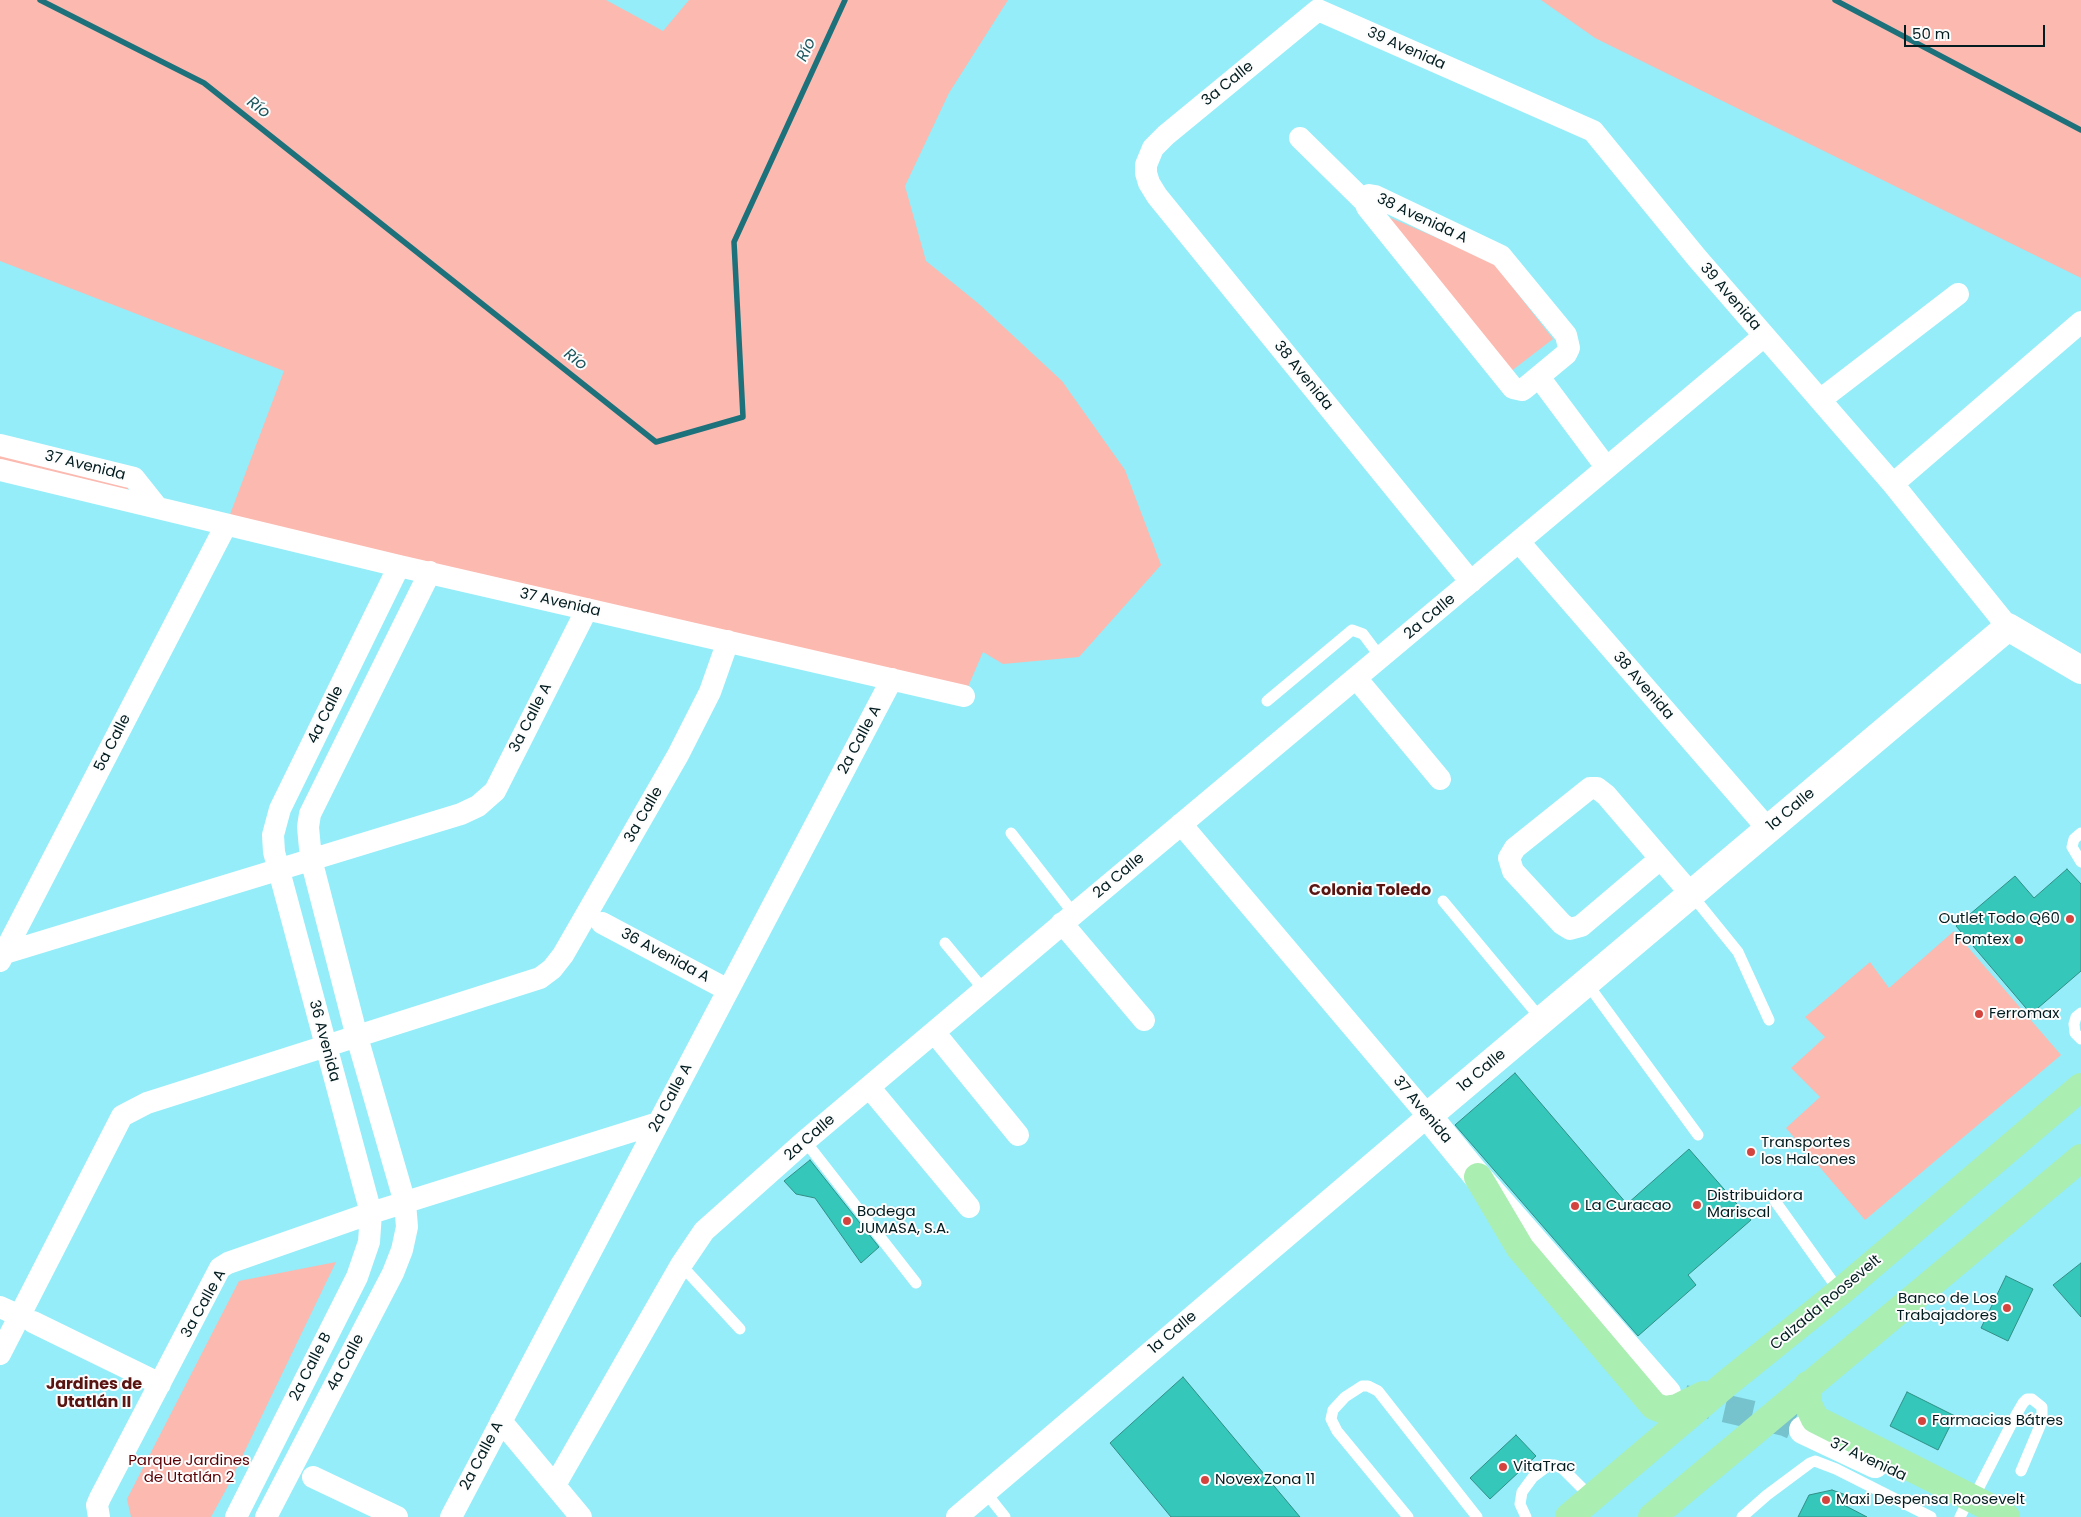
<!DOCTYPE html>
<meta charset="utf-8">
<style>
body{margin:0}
#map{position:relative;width:2081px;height:1517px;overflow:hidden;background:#94edf9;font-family:Poppins,sans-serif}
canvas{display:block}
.scale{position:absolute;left:1904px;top:25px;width:141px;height:22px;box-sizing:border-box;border:2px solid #021c1f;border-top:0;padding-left:6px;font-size:15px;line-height:18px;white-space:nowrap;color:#021c1f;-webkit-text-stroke:4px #fdfdfd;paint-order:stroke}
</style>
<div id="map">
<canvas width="2081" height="1517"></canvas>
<div class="scale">50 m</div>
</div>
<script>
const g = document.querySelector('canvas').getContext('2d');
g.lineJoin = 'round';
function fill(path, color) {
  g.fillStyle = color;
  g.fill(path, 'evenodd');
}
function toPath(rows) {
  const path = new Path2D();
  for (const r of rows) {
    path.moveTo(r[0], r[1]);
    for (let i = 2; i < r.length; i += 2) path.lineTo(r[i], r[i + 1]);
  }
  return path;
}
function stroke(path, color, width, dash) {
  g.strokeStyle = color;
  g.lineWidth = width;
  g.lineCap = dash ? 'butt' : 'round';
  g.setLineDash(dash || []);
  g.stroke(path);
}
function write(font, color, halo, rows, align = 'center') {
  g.font = font + ' Poppins,sans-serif';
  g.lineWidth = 4;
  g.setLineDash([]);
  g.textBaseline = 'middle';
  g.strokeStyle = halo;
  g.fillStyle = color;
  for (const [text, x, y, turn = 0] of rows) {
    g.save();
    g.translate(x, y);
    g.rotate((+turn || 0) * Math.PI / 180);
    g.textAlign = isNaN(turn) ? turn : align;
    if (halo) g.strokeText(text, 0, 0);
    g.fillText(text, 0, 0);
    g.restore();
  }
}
fill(toPath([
 [0,0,606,0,663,31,689,0,1008,0,949,93,905,186,926,261,979,304,1062,381,1125,470,1161,565,1079,657,1003,664,983,652,964,696,226,525,284,371,0,261],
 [1541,0,2081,0,2081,278,1595,38],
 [1384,215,1493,262,1553,339,1510,372],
 [0,453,128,486,127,492,0,461],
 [1954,931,2061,1055,1865,1220,1786,1128,1820,1097,1791,1068,1825,1037,1805,1017,1870,962,1889,988],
 [336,1262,228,1486,211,1517,131,1517,127,1499,239,1281]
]), '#fcb9b0');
stroke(toPath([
 [40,0,204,83,656,442,743,417,734,242,845,0],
 [1835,0,2081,130]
]), '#1d717b', 5.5);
const building = toPath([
 [2067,869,2081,884,2081,971,2031,1014,1956,926,2015,876,2034,898,2067,869],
 [1515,1073,1627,1204,1689,1149,1751,1220,1688,1275,1696,1285,1638,1336,1455,1125,1515,1073],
 [810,1160,879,1247,861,1263,815,1198,796,1194,784,1181,810,1160],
 [2081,1263,2081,1317,2053,1285,2081,1263],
 [2006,1276,2033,1289,2008,1341,1981,1328,2006,1276],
 [1183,1377,1300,1517,1171,1517,1110,1443,1183,1377],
 [1907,1392,1955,1416,1938,1450,1890,1426,1907,1392],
 [1516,1435,1536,1456,1490,1499,1470,1478,1516,1435],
 [1832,1490,1846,1495,1844,1505,1867,1517,1798,1517,1809,1495,1832,1490]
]);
fill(building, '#36c7bb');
stroke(building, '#318e85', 1);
stroke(toPath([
 [1684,1399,1785,1422,1803,1430]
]), '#77c3cd', 28, [28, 14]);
stroke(toPath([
 [1267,701,1352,630,1363,634,1381,658],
 [1011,833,1074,914],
 [2081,833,2074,839,2072,847,2081,862],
 [1691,894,1738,952,1769,1020],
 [1443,901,1542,1020],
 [945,943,984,990],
 [1586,982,1698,1135],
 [2081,1013,2076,1017,2074,1024,2075,1033,2081,1039],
 [805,1141,916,1283],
 [1775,1201,1840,1292],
 [681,1265,740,1329],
 [986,1493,1005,1517],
 [1973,1499,2016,1415,2023,1403,2027,1399,2032,1399,2042,1407,2042,1421,2021,1471],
 [1408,1517,1337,1431,1331,1419,1333,1410,1345,1397,1362,1386,1368,1386,1378,1391,1477,1517],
 [1526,1517,1520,1504,1522,1492,1533,1477,1549,1465,1555,1465,1563,1469,1592,1498],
 [1742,1517,1767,1495,1810,1463,1815,1461,1836,1469,1931,1517],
 [1960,1517,1965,1507]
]), '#fff', 11);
stroke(toPath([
 [1300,138,1365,202,1367,207,1513,388,1522,390,1525,388,1566,354,1569,348,1566,335,1501,256,1375,196,1369,195,1366,197,1365,202],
 [1539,377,1606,467],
 [1820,400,1958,294],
 [0,445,134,478,157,507],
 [0,470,399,566,964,696],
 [1893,484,2081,322],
 [1519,542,1768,829],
 [1471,582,1157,196,1149,183,1146,173,1146,165,1153,148,1166,135,1318,10,1593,131,1697,258,1893,484,2008,627],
 [1356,678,1440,779],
 [1660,859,1581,926,1570,929,1562,924,1513,871,1509,858,1515,848,1590,788,1597,788,1606,795,1691,894],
 [602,923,728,990],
 [1062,923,1144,1020],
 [5,953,461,814,478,806,495,791,587,609],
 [0,961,226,525],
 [934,1032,1018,1135],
 [869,1087,969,1207],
 [0,1307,20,1316],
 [33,1322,160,1384],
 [0,1354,122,1116,147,1103,540,978,552,969,563,955,678,755,710,692,728,641],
 [501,1421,581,1517],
 [313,1477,397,1517],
 [555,1485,681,1265,704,1231,805,1141,1074,914,1764,336],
 [99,1517,97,1505,100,1498,220,1268,228,1263,371,1213,658,1123],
 [236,1517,357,1277,369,1242,371,1213,274,852,273,835,280,809,399,566],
 [266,1517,393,1273,402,1250,407,1227,405,1203,357,1037,311,859,308,827,310,814,430,572],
 [451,1517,892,679],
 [957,1517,1428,1116,1181,824]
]), '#fff', 22);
stroke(toPath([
 [1667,1393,1478,1177,1428,1116,2008,627,2081,670],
 [1803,1430,1875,1464]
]), '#fff', 28);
stroke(toPath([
 [1478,1177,1520,1248,1654,1406,1664,1410,1677,1408,1703,1395],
 [1808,1385,1808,1404,1815,1419,1991,1508,2006,1517],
 [1569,1517,1727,1383,1840,1292,2081,1087],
 [1652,1517,2081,1158]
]), '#aaeeb2', 28);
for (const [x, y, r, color] of [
 [2070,919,5,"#d2443d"],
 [2019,940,5,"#d2443d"],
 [1979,1014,5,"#d2443d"],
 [1751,1152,5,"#d2443d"],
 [1697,1205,5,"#d2443d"],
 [1575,1206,5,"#d2443d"],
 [847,1221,5,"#d2443d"],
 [2007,1308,5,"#d2443d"],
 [1922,1421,5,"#d2443d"],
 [1503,1467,5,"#d2443d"],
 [1205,1480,5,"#d2443d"],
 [1826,1500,5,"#d2443d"]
]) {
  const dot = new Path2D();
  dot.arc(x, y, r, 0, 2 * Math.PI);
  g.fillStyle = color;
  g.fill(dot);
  stroke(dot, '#fdfdfd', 2);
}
write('15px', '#021c1f', '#fdfdfd', [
 ["39 Avenida",1406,49,24],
 ["3a Calle",1228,84,-39],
 ["38 Avenida A",1422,219,25],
 ["39 Avenida",1730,297,49],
 ["38 Avenida",1303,376,51],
 ["37 Avenida",85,466,14],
 ["37 Avenida",560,603,13],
 ["2a Calle",1430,617,-40],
 ["38 Avenida",1643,686,49],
 ["4a Calle",326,715,-64],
 ["3a Calle A",531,718,-63],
 ["2a Calle A",860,740,-62],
 ["5a Calle",113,743,-63],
 ["1a Calle",1791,810,-40],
 ["3a Calle",644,815,-60],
 ["2a Calle",1119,876,-40],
 ["36 Avenida A",665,956,28],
 ["36 Avenida",324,1041,75],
 ["1a Calle",1482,1071,-40],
 ["2a Calle A",671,1098,-62],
 ["37 Avenida",1422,1110,50],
 ["2a Calle",810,1138,-41],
 ["Calzada Roosevelt",1826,1303,-40],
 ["3a Calle A",204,1304,-61],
 ["1a Calle",1173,1333,-40],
 ["4a Calle",346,1363,-62],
 ["2a Calle B",311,1367,-63],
 ["2a Calle A",482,1456,-62],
 ["37 Avenida",1868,1460,25]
]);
write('15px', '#021c1f', '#fdfdfd', [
 ["Outlet Todo Q60",2060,919,"right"],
 ["Fomtex",2009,940,"right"],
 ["Ferromax",1989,1014],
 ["Transportes",1761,1143],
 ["los Halcones",1761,1160],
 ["Distribuidora",1707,1196],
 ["Mariscal",1707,1213],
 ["La Curacao",1585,1206],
 ["Bodega",857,1212],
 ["JUMASA, S.A.",857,1229],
 ["Banco de Los",1997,1299,"right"],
 ["Trabajadores",1997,1316,"right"],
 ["Farmacias Bátres",1932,1421],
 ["VitaTrac",1513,1467],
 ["Novex Zona 11",1215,1480],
 ["Maxi Despensa Roosevelt",1836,1500]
], 'left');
write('15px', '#5a0105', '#fdfdfd', [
 ["Parque Jardines",189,1461],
 ["de Utatlán 2",189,1478]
]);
write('italic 16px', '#1e575f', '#fdfdfd', [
 ["Río",807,50,-65],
 ["Río",258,108,38],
 ["Río",575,360,38]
]);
write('bold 16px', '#591512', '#fdfdfd', [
 ["Colonia Toledo",1370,891],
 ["Jardines de",94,1385],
 ["Utatlán II",94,1403]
]);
</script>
